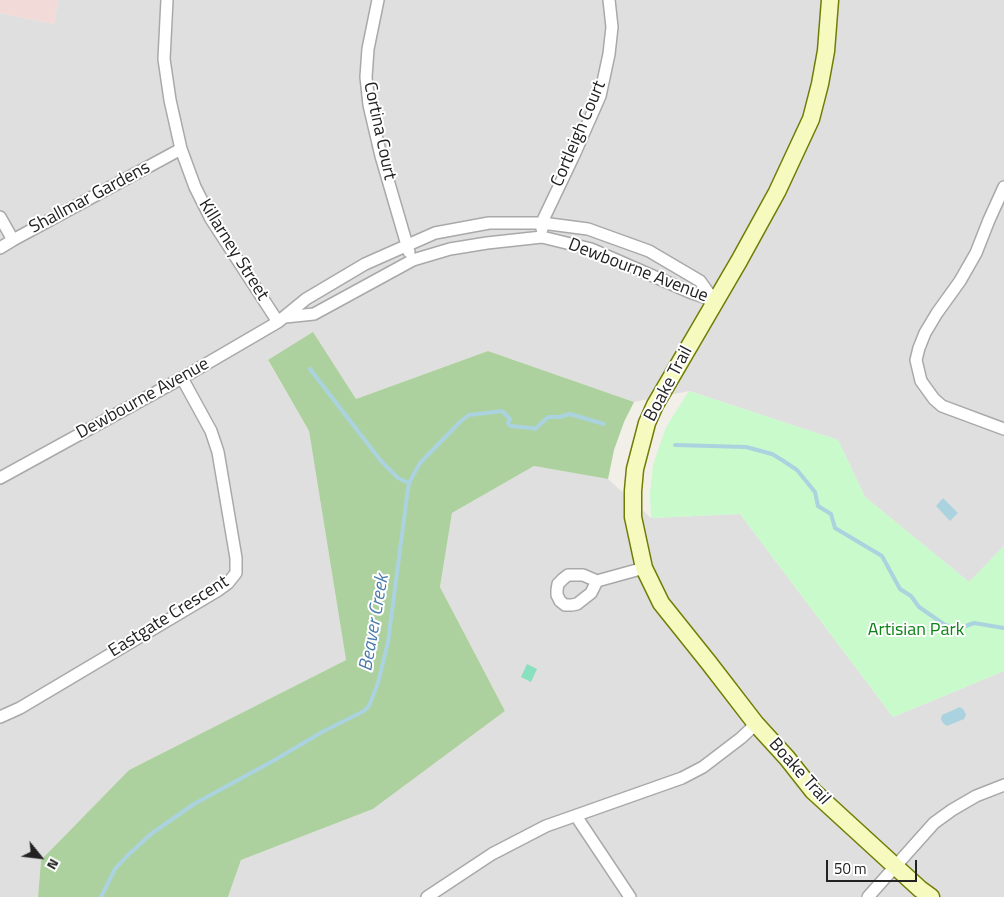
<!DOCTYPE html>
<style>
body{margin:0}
#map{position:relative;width:1004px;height:897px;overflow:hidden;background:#f2efe9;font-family:"Titillium Web",sans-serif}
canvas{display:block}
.north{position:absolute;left:15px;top:832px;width:50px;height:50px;-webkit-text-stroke:4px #fff;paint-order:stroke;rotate:119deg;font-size:14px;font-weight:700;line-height:20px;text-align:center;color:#222}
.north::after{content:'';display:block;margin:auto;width:18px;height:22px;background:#222;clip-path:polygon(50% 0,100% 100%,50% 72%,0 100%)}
.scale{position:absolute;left:826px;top:860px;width:91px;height:22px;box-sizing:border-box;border:2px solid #222;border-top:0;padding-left:6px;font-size:15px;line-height:18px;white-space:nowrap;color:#222;-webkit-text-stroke:4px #fff;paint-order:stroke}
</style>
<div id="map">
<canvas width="1004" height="897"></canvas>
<div class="north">N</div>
<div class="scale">50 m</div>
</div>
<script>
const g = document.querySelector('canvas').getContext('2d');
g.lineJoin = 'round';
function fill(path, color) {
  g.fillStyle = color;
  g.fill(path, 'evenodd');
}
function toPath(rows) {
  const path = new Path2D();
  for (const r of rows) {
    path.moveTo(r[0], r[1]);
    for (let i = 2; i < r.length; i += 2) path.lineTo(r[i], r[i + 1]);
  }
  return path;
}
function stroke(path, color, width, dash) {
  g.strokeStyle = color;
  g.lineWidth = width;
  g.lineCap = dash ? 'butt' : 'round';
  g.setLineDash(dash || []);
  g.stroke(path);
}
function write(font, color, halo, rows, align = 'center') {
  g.font = font + ' "Titillium Web",sans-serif';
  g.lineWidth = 4;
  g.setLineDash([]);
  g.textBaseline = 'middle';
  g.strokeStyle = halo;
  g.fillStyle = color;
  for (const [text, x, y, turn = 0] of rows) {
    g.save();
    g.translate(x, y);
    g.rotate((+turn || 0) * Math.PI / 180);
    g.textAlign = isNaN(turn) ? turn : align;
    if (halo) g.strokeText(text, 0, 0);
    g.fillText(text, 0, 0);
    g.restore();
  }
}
fill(toPath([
 [58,0,1004,0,1004,546,969,582,865,497,838,440,689,391,634,402,488,351,356,399,313,333,268,361,309,431,346,660,129,770,41,860,38,897,0,897,0,13,54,24],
 [534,466,608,479,651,518,740,514,893,717,1004,671,1004,897,228,897,241,860,373,809,505,711,440,587,452,513]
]), '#e0dfdf');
fill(toPath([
 [0,0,58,0,54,24,0,13]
]), '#f2dad9');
fill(toPath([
 [313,332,356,399,488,351,634,402,624,422,614,450,608,479,534,466,452,513,440,587,505,711,373,809,241,860,228,897,38,897,41,860,129,770,346,660,309,431,268,360]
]), '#add19e');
fill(toPath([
 [689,391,838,440,865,497,969,582,1004,546,1004,671,893,717,740,514,651,518,650,494,653,465,666,427]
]), '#c8facc');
fill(toPath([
 [527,664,537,669,531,682,521,677]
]), '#88e0be');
fill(toPath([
 [943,498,958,513,950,521,936,506],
 [960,707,964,710,966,715,964,719,947,726,943,723,941,719,942,715]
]), '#aad3df');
stroke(toPath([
 [310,369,381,461,398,478,409,483],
 [675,445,746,447,772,454,782,460,797,470,815,492,818,506,831,514,835,528,882,556,900,589,911,596,919,607,945,625,960,628,974,623,1004,628],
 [101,897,115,869,126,857,151,834,194,804,273,761,322,732,364,711,369,706,378,683,388,642,407,496,409,483,420,463,461,421,469,415,502,411,510,419,508,423,510,426,531,428,535,429,548,417,559,417,570,414,604,424]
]), '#aad3df', 4);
const street = toPath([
 [167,0,164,59,170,100,181,149,195,187,211,219,278,322],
 [378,0,368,49,366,77,369,105,381,156,409,252],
 [1004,187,989,220,976,253,960,281,937,313,925,333,919,348,916,360,921,381,934,399,942,406,1004,429],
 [0,217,13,240],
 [542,229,544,218,574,155,600,96,609,54,612,27,609,0],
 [0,248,13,240,181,149],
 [285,317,314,314,413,260,450,249,487,243,542,237,591,249,692,293,715,301],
 [0,478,182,378,278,322,306,299,365,264,435,233,489,223,542,223,588,229,649,251,700,281,715,302],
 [568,575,583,575,597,581,591,593,577,604,572,605,565,605,560,601,557,595,557,590,558,584,563,579,568,575],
 [597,581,644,568],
 [0,717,20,708,217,591,228,583,236,573,236,558,218,452,211,431,182,378],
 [576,816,630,897],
 [427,897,492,854,546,826,682,778,703,767,741,738,756,724],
 [868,897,934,823,952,810,976,796,1004,785]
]);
const secondary = toPath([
 [830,0,826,51,820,84,811,119,777,192,739,261,655,405,647,423,635,469,633,491,633,517,644,568,661,603,709,663,756,724,787,758,813,791,920,889,931,897]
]);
stroke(street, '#a9a9a9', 14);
stroke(secondary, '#707d05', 19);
stroke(street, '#fff', 11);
stroke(secondary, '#f7fabf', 16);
write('18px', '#222', '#fff', [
 ["Cortina Court",379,131,78],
 ["Cortleigh Court",579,134,-67],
 ["Shallmar Gardens",90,198,-28],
 ["Killarney Street",233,250,58],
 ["Dewbourne Avenue",638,271,21],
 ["Boake Trail",669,384,-62],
 ["Dewbourne Avenue",143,399,-29],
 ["Eastgate Crescent",169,617,-32],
 ["Boake Trail",799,772,48]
]);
write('18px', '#0c8416', '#fff', [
 ["Artisian Park",916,631]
]);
write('italic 19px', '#4a7aab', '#fff', [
 ["Beaver Creek",375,623,-80]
]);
</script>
